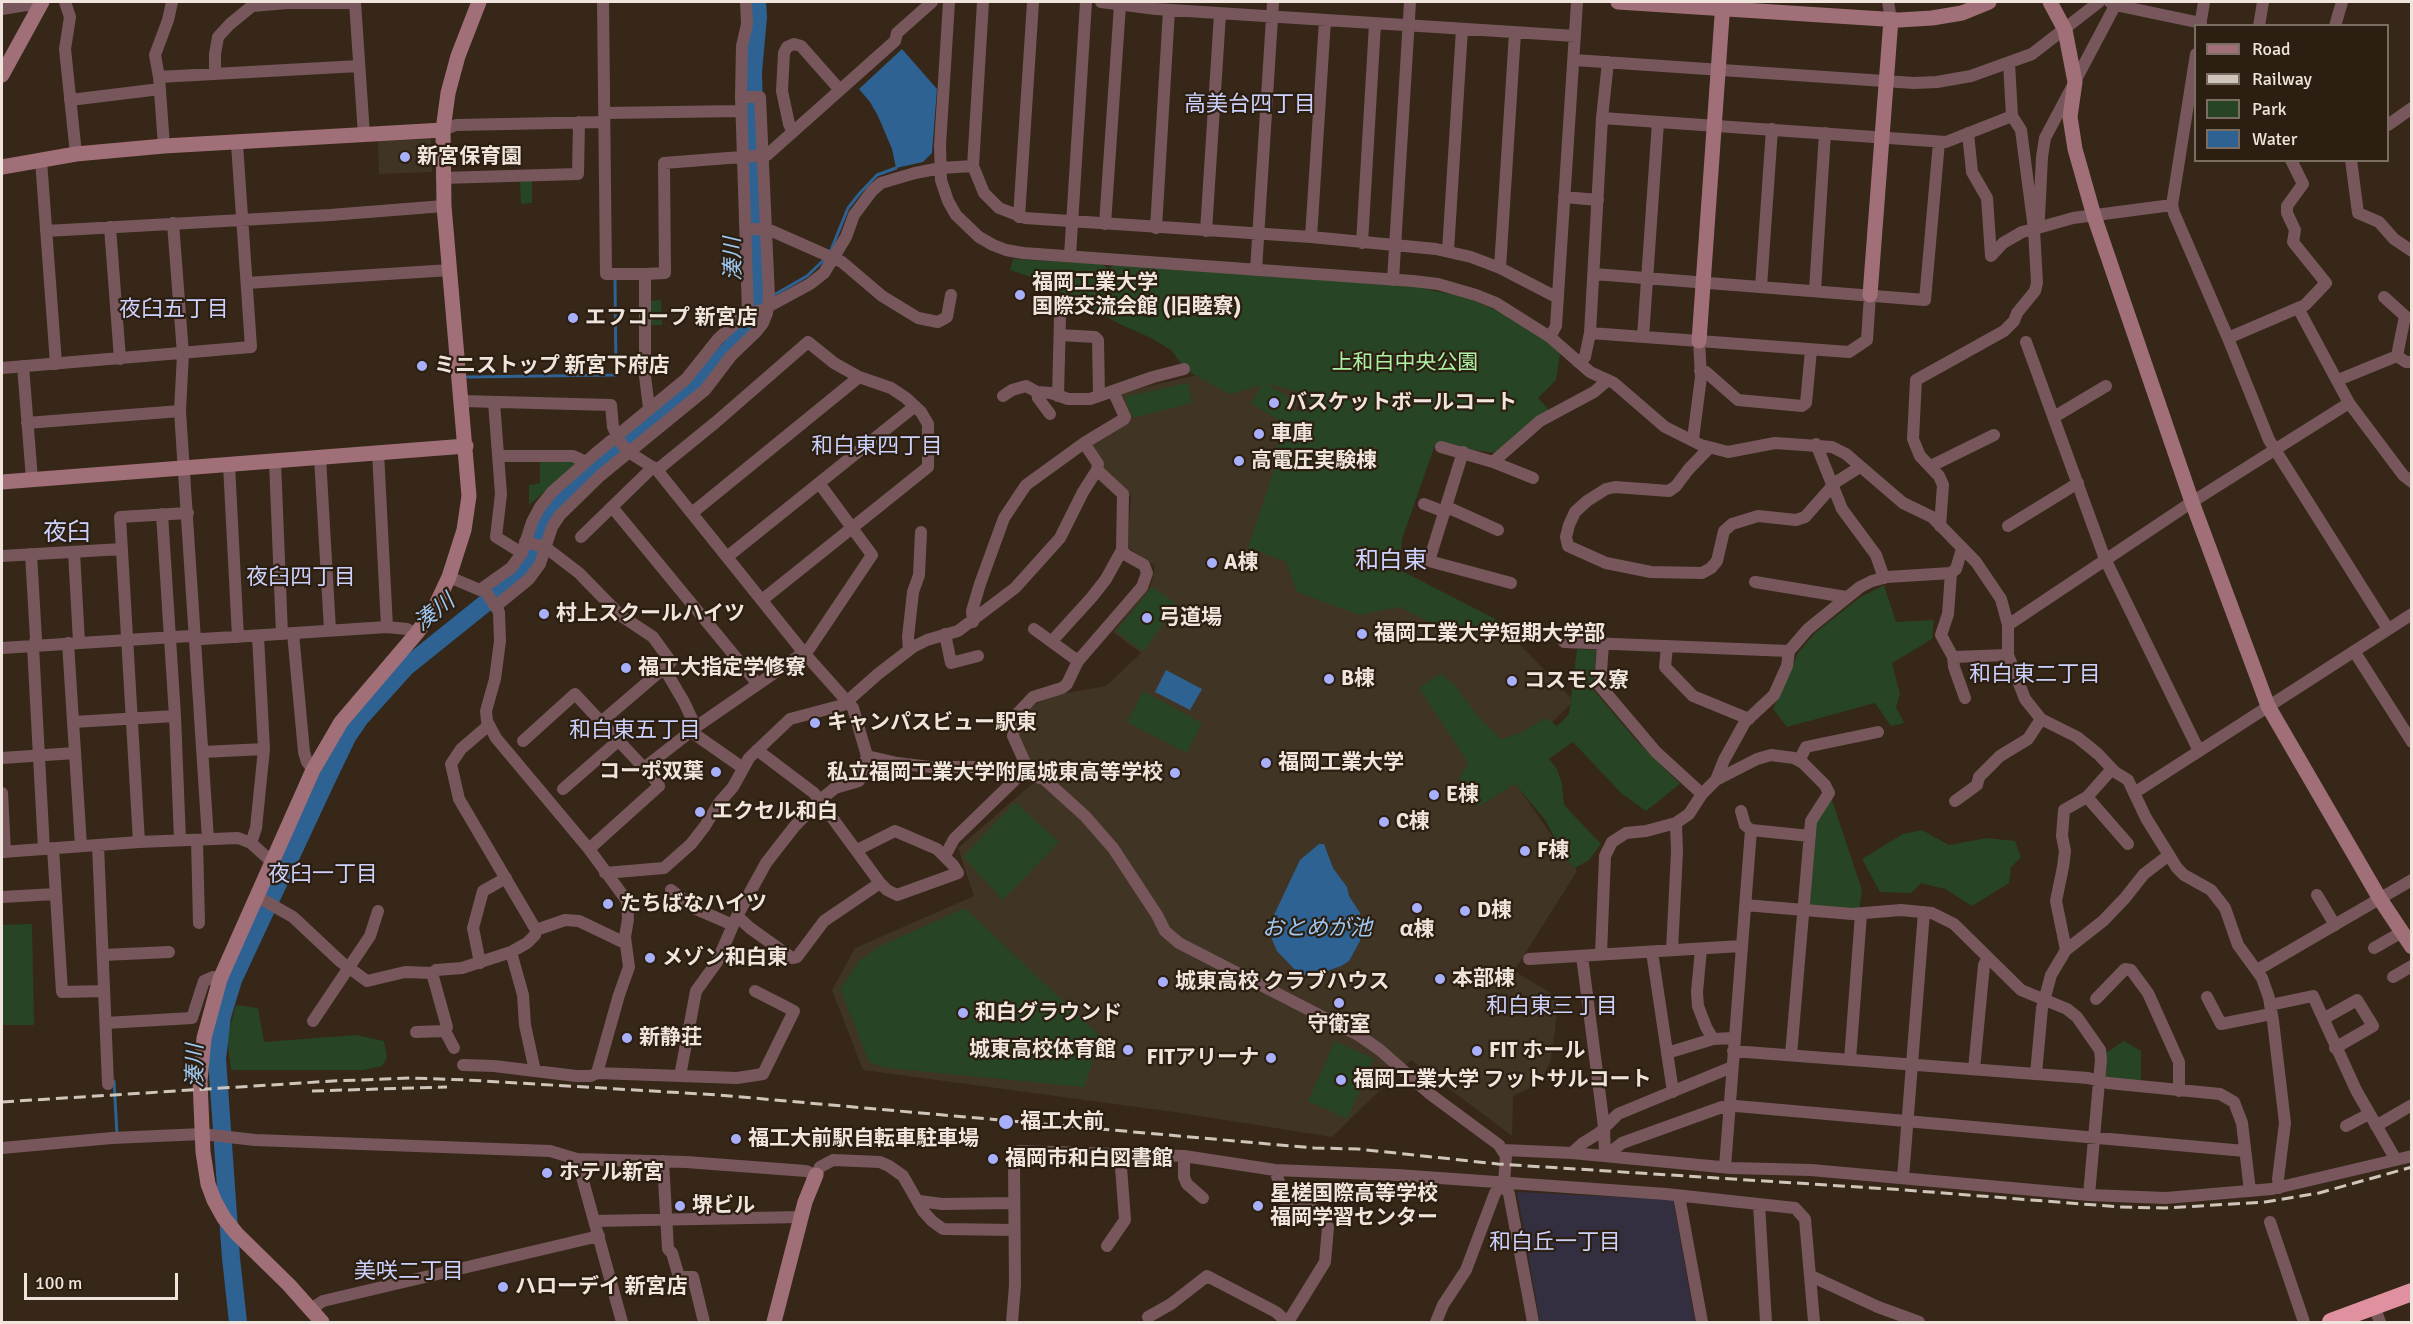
<!DOCTYPE html>
<meta charset="utf-8">
<style>
body{margin:0}
#map{position:relative;width:2413px;height:1324px;overflow:hidden;background:#362719;font-family:Signika,sans-serif}
canvas{display:block}
.frame{position:absolute;inset:0;border:3px solid #efe5dc;pointer-events:none}
.legend{position:absolute;left:2194px;top:24px;width:195px;height:138px;box-sizing:border-box;background:#2c1e10;border:2px solid #7a6e62;margin:0;padding:8px 10px;list-style:none;font-size:18px;color:#efe5dc}
.legend li{display:flex;align-items:center;gap:12px;height:30px}
.legend b{width:30px;border:2px solid #7a6e62}
.scale{position:absolute;left:24px;top:1273px;width:154px;height:27px;box-sizing:border-box;border:3px solid #efe5dc;border-top:0;padding-left:8px;font-size:18px;line-height:21px;white-space:nowrap;color:#efe5dc;-webkit-text-stroke:4px #2c1e10;paint-order:stroke}
</style>
<div id="map">
<canvas width="2413" height="1324"></canvas>
<div class="frame"></div>
<ul class="legend">
<li><b style="height:8px;background:#a16f77"></b>Road</li>
<li><b style="height:8px;background:#cfc5bb"></b>Railway</li>
<li><b style="height:16px;background:#274424"></b>Park</li>
<li><b style="height:16px;background:#2d6292"></b>Water</li>
</ul>
<div class="scale">100 m</div>
</div>
<script>
const g = document.querySelector('canvas').getContext('2d');
g.lineJoin = 'round';
function fill(path, color) {
  g.fillStyle = color;
  g.fill(path, 'evenodd');
}
function toPath(rows) {
  const path = new Path2D();
  for (const r of rows) {
    path.moveTo(r[0], r[1]);
    for (let i = 2; i < r.length; i += 2) path.lineTo(r[i], r[i + 1]);
  }
  return path;
}
function stroke(path, color, width, dash) {
  g.strokeStyle = color;
  g.lineWidth = width;
  g.lineCap = dash ? 'butt' : 'round';
  g.setLineDash(dash || []);
  g.stroke(path);
}
function write(font, color, halo, rows, align = 'center') {
  g.font = font + ' Signika,"Noto Sans JP",sans-serif';
  g.lineWidth = 4.5;
  g.setLineDash([]);
  g.textBaseline = 'middle';
  g.strokeStyle = halo;
  g.fillStyle = color;
  for (const [text, x, y, turn = 0] of rows) {
    g.save();
    g.translate(x, y);
    g.rotate((+turn || 0) * Math.PI / 180);
    g.textAlign = isNaN(turn) ? turn : align;
    if (halo) g.strokeText(text, 0, 0);
    g.fillText(text, 0, 0);
    g.restore();
  }
}
fill(toPath([
 [1517,1192,1673,1200,1695,1322,1540,1322]
]), '#342f40');
fill(toPath([
 [431,139,432,172,379,174,378,141],
 [1197,375,1255,376,1304,387,1258,529,1450,629,1512,636,1574,701,1552,722,1495,755,1577,871,1514,971,1559,998,1551,1060,1543,1076,1530,1088,1513,1096,1512,1136,1411,1060,1332,1137,1181,1113,863,1070,832,990,855,948,974,896,958,848,1032,784,1036,771,1016,739,1030,706,1056,695,1106,686,1141,653,1113,632,1151,585,1155,566,1127,547,1131,497,1105,474,1090,443,1131,419,1120,393]
]), '#403425');
fill(toPath([
 [520,181,532,181,532,203,521,204],
 [1013,259,1102,264,1109,269,1116,263,1416,287,1465,297,1508,315,1545,339,1560,354,1556,380,1538,398,1549,410,1496,453,1435,445,1402,539,1400,570,1507,625,1513,645,1492,636,1446,630,1399,607,1359,615,1297,592,1286,562,1248,547,1278,459,1278,420,1251,403,1262,385,1230,394,1189,372,1190,370,1183,366,1171,350,1153,339,1120,324,1037,279,1010,270],
 [1266,383,1307,395,1310,409,1291,411,1296,402],
 [661,300,662,325,649,325,648,301],
 [1188,383,1192,403,1133,418,1124,397],
 [575,459,575,466,529,505,529,485,540,483,540,460],
 [1884,585,1896,622,1934,620,1932,639,1892,663,1900,694,1896,707,1904,723,1891,726,1875,703,1787,727,1773,709,1798,653,1815,633,1859,598],
 [1152,587,1177,604,1143,652,1116,631],
 [1577,649,1596,650,1593,689,1635,739,1680,784,1646,811,1621,793,1573,742,1549,759,1557,769,1562,784,1564,805,1601,844,1589,860,1575,868,1566,860,1546,821,1515,784,1479,806,1458,779,1469,764,1419,688,1441,673,1456,687,1480,719,1501,739,1520,733,1546,718,1557,726,1569,714],
 [1143,691,1202,723,1187,753,1127,722],
 [1832,800,1862,890,1859,911,1808,907,1814,822],
 [1015,802,1059,842,1003,900,963,857],
 [1922,830,1949,845,1987,838,2015,841,2021,857,2011,867,2009,883,1972,906,1945,889,1921,883,1911,893,1880,892,1862,859,1903,834],
 [965,908,1101,1037,1084,1087,887,1068,869,1062,840,989,859,961,880,946],
 [32,924,34,1025,2,1025,2,925],
 [236,1005,258,1008,264,1042,356,1035,384,1041,387,1058,382,1066,364,1070,231,1070,227,1039],
 [1335,1041,1374,1059,1347,1119,1308,1101],
 [2124,1041,2141,1051,2141,1085,2103,1080,2104,1054]
]), '#274424');
fill(toPath([
 [902,49,937,89,932,153,923,162,896,168,892,149,878,116,870,102,859,89],
 [1166,670,1202,689,1190,710,1155,692],
 [1319,844,1324,844,1333,868,1347,887,1349,896,1360,913,1360,941,1349,961,1341,966,1316,975,1300,975,1277,951,1273,942,1271,936,1273,917,1300,860]
]), '#2d6292');
stroke(toPath([
 [758,17,765,2],
 [831,250,848,208,860,193,877,175,896,168],
 [774,295,807,276,826,258],
 [467,377,616,375,615,278],
 [114,1081,117,1134]
]), '#2d6292', 3);
stroke(toPath([
 [238,1322,231,1258,217,1059,222,1016,233,980,325,783,347,737,360,718,406,667,528,569,551,512,597,468,698,384,754,322,759,296,753,72,758,17,757,2]
]), '#2d6292', 18);
stroke(toPath([
 [65,2,70,17,65,49,76,154],
 [355,2,364,135],
 [603,2,606,274,645,274,645,376,649,408],
 [746,2,747,24,742,46,741,97,748,313],
 [949,2,940,145,941,180,948,201,956,215,979,237,993,245,1006,250,1023,253,1413,281,1438,284,1476,295,1496,303,1550,337,1590,372,1614,383,1665,427,1701,445,1728,452,1775,443,1832,447,1846,454,1903,503,1932,517,1976,562,2001,599,2008,625,2008,655,2025,699,2041,719,2077,737,2098,754,2115,772,2128,780,2146,818,2177,868,2184,875,2211,890,2225,908,2238,945,2262,978,2269,998,2273,1021,2285,1123,2278,1179,2279,1188],
 [983,2,973,166,984,193,999,208,1025,218,1311,237,1436,249,1471,257,1500,268,1558,298],
 [1101,2,1156,9,1575,36],
 [1888,2,1891,19],
 [2110,2,2115,5,2201,23],
 [2,9,26,5,39,6],
 [2200,26,2204,2],
 [2259,26,2263,2],
 [2335,26,2342,2],
 [2196,54,2172,205,2174,213,2228,338,2269,440,2388,629],
 [1574,60,1914,83,1937,82,1971,76,2032,54,2099,2],
 [215,74,215,54,218,37,230,24,252,6,287,3,355,3],
 [159,77,359,66],
 [70,100,160,89],
 [605,113,741,111],
 [1602,118,1946,142,2012,116,2009,63],
 [2388,125,2412,108],
 [443,130,456,125,604,122],
 [793,132,789,124,782,91,784,53,787,47,794,44,801,46,840,90],
 [1968,133,1972,172,1987,198,1991,256,2003,243,2022,232,2034,229,2039,218,2042,157,2045,138,2117,2],
 [164,146,159,77,155,55,168,20,172,2],
 [41,160,56,364],
 [2291,160,2303,184,2287,206,2287,213,2295,230,2293,242,2326,283,2305,305,2298,308],
 [2351,160,2358,213,2379,222,2394,239,2412,251],
 [442,178,578,174,579,122],
 [1564,197,1598,200],
 [1019,217,1033,2],
 [173,223,183,354,180,411,208,839],
 [1105,224,1120,5],
 [110,227,120,359],
 [746,228,772,231,842,262,882,296,918,318,938,322,947,317,951,295],
 [1156,228,1169,10],
 [2034,229,2073,218,2172,205],
 [46,231,330,215,444,206],
 [1206,231,1220,14],
 [1311,237,1325,20],
 [1362,243,1375,24],
 [1448,251,1462,29],
 [1070,256,1086,2],
 [1500,268,1515,33],
 [1256,270,1273,2],
 [645,274,665,273,664,163,767,155,895,41,897,33,932,2],
 [1594,274,1925,300,1939,142],
 [1393,280,1410,2],
 [247,283,450,270],
 [1761,287,1772,129],
 [1815,290,1825,133],
 [1590,333,1849,352,1867,340,1870,295],
 [1060,335,1095,337,1098,340,1099,396],
 [1550,337,1556,326,1577,2],
 [1643,337,1658,122],
 [2228,338,2298,308,2349,403,2403,475,2412,482],
 [2026,342,2105,559,2199,751],
 [2397,356,2406,362,2412,362],
 [1578,362,1585,357,1590,333,1602,118,1608,62],
 [23,366,32,479],
 [2,368,251,347,237,144],
 [1700,371,1706,372,1738,400,1802,406,1806,403,1811,350],
 [2338,380,2397,356,2405,316,2384,297],
 [1037,392,1038,398,1050,414],
 [1003,396,1012,390,1026,386,1037,392,1051,393,1068,399,1090,399,1153,377,1184,369],
 [1058,396,1060,317],
 [462,401,611,405,613,427,619,440,627,451,657,470,804,653,853,708,867,756,859,781,835,788,819,801,794,827,766,863,737,916,717,962,696,991,680,1076,597,1073],
 [494,402,501,494,496,537,522,553],
 [2054,417,2106,386],
 [27,423,180,411],
 [1693,439,1701,377,1699,341],
 [1816,444,1842,509,1876,555,1884,578],
 [1441,447,1493,462,1540,421,1594,392,1608,380],
 [1709,448,1688,470,1676,486,1669,491,1615,487,1606,489,1587,501,1575,512,1569,525,1566,537,1568,546,1606,563,1651,572,1702,573,1711,568,1717,561,1724,531,1732,524,1758,516,1796,520,1805,517,1836,482,1860,467],
 [378,452,387,627],
 [1463,452,1429,561,1511,583],
 [498,456,573,456,586,462],
 [320,457,330,630],
 [275,461,282,634],
 [1493,462,1533,478],
 [229,465,238,637],
 [1931,466,1994,435],
 [657,470,716,422,808,342,834,363,859,377,891,388,906,398,921,412,928,424,928,467,762,600],
 [1424,504,1445,512],
 [612,507,757,683],
 [1447,507,1498,530],
 [692,513,859,377],
 [162,514,175,716,180,840],
 [1940,526,1943,485,1939,476,1920,456,1913,439,1916,380,2004,331,2014,321,2017,313,2035,291,2037,283,2034,229,2021,130,2012,116],
 [2008,526,2078,483],
 [581,537,653,467],
 [525,542,545,547,579,573,620,615,653,637,671,662,601,722],
 [74,552,79,642],
 [31,554,36,639,33,646,44,849],
 [2,556,122,549],
 [727,557,915,406],
 [1951,573,1948,614,1941,635,1953,657,2008,655],
 [449,577,480,590,511,568,522,553,532,522,540,507,552,492,595,454,686,379,718,339,742,317,762,310,810,284,824,273,846,237,854,215,872,191,881,183,915,173,941,168,973,166],
 [1755,582,1846,597],
 [496,606,529,579,540,564,552,527,560,515,601,475,705,390,731,356,756,332,763,323,767,313,769,297,760,97,741,97],
 [973,622,972,611,980,584,1004,518,1026,485,1084,443,1124,419,1125,417,1113,391],
 [2008,625,2192,502,2349,403],
 [1034,629,1078,661],
 [293,633,304,752,307,762,313,770],
 [945,634,951,663,978,656],
 [1052,641,1092,597,1106,579,1122,550],
 [1564,642,1789,651],
 [68,643,81,846],
 [1603,644,1600,686,1656,752,1702,794],
 [1667,646,1665,667,1693,696,1749,719],
 [2,648,190,636,202,639,387,627,407,629,416,634],
 [909,650,908,637,913,592,919,575,921,532],
 [2354,651,2412,742],
 [1953,657,1954,667,1965,698],
 [73,722,175,716],
 [489,725,461,749,451,764,459,799,536,930,535,935,527,943,511,952,523,995,525,1025,535,1071],
 [523,741,575,694,658,783,659,786,589,849],
 [757,750,814,793,880,883,887,890,897,895,958,873,953,865,937,849,895,831,857,850],
 [203,752,264,749],
 [867,756,897,763,930,767,993,767,1044,779,1085,816,1113,848,1157,915,1165,931,1179,943,1360,1036,1380,1050,1430,1094,1499,1145,1506,1156,1504,1183,1509,1194,1533,1322],
 [2,758,75,753],
 [1799,761,1806,747,1878,732],
 [644,768,685,736,692,725,692,719,684,702,664,668],
 [743,768,690,731,809,649,872,555,819,483],
 [1031,776,1013,736,1017,714,1033,697,1062,688,1067,684,1078,661,1142,587,1147,573,1144,565,1126,555,1122,550,1123,494,1097,470,1098,464,1084,443],
 [1716,780,1724,760,1745,722,1774,695,1787,666,1789,651,1808,629,1860,587,1872,581,1887,577,1951,573,1956,569,1962,549],
 [563,789,618,741],
 [2,793,5,852],
 [2134,793,2412,614],
 [2087,797,2128,844],
 [1955,801,1977,785,1979,777,2000,756,2028,739,2041,719],
 [1751,830,1810,836],
 [197,840,199,923],
 [139,842,120,517,188,513],
 [251,843,256,828,264,749,258,636],
 [98,845,108,1084],
 [53,848,62,992,104,991],
 [2,852,139,842,238,838,251,843,273,863],
 [945,856,954,839,1021,774],
 [605,873,664,868,691,844,705,826,719,803,733,787,749,758,790,719,843,705,878,674,913,647,927,640,958,631,1015,588,1060,538,1083,492,1097,470],
 [671,890,696,909,733,925],
 [2317,895,2335,925],
 [2,897,56,894],
 [258,897,293,917,341,962,367,981,405,972,432,973,436,970,462,968,511,952],
 [1745,905,1852,914,1901,910,1932,913,1954,924,2021,990,2067,1009,2077,1017,2100,1050,2101,1059,2089,1195],
 [737,916,750,928,792,958,797,957,824,921,880,883],
 [536,930,565,920,579,921,625,943],
 [2374,948,2402,932],
 [1701,949,1697,992,1698,1006,1706,1027,1713,1039],
 [1672,950,1677,852,1676,823],
 [2066,950,2103,921,2125,898,2144,874,2169,855],
 [1652,952,1673,1092],
 [1601,954,1605,856,1612,842,1626,833,1646,831,1676,823,1689,814,1702,794,1716,780,1757,759,1771,755,1794,758,1803,763,1825,785,1829,793,1811,821,1791,1055],
 [103,955,169,952],
 [1582,956,1604,1127,1605,1156],
 [1529,959,1741,946],
 [480,963,473,928,483,891,506,878],
 [2257,970,2412,880],
 [2393,977,2412,966],
 [2207,997,2221,1024,2271,1014],
 [2096,999,2125,969,2131,970,2148,993,2179,1062,2179,1091],
 [2270,1005,2313,996,2356,1090,2396,1160],
 [2325,1018,2357,1000,2373,1026,2335,1048],
 [313,1021,370,936,378,911],
 [106,1023,192,1018,204,981,213,977,220,979],
 [445,1031,454,1048],
 [416,1032,445,1031,447,1027,432,973],
 [1733,1051,2088,1078,2108,1083,2220,1094,2234,1102,2242,1123,2250,1191],
 [1667,1053,1713,1039,1734,1038],
 [1850,1060,1861,914],
 [463,1065,494,1066,576,1076,591,1076,597,1073,619,995,629,967,625,937,628,919,627,901,589,849,496,738,487,721,486,711,495,679,500,641,499,612,484,589],
 [1974,1069,1984,965,1988,958],
 [2036,1074,2042,1008,2051,975,2066,950,2056,901,2063,867,2065,851,2062,836,2064,810,2087,797,2112,769],
 [680,1076,737,1078,763,1074,794,1011,755,991],
 [2346,1126,2369,1114],
 [2376,1126,2412,1105],
 [2,1148,112,1138,202,1134,255,1140,550,1151,577,1159,686,1162,806,1171,816,1175,820,1167,833,1160,880,1162,889,1166,903,1176,923,1211,932,1221,943,1229,1014,1230],
 [1504,1150,1572,1153,1731,1168,1811,1170,2089,1195,2166,1198,2272,1189,2412,1156],
 [1572,1153,1583,1143,1599,1133,1618,1114,1732,1067],
 [1184,1156,1184,1177,1187,1184,1203,1198],
 [1605,1156,1622,1143,1722,1107,1736,1106,2245,1151],
 [577,1159,622,1322],
 [663,1161,668,1249,672,1253,679,1277,693,1277,704,1322],
 [1725,1167,1751,830,1745,825,1741,811],
 [1275,1170,1285,1200,1311,1206,1323,1217,1328,1227,1325,1262,1288,1322],
 [1903,1178,1924,912],
 [1679,1196,1702,1322],
 [919,1201,942,1204,1014,1203],
 [1759,1204,1766,1322],
 [594,1221,801,1217],
 [2270,1222,2304,1322],
 [1107,1246,1125,1220,1120,1154],
 [1811,1276,1878,1307,1919,1322],
 [2374,1306,2380,1322],
 [311,1309,323,1301,599,1236],
 [1148,1317,1171,1304,1207,1276,1276,1312,1287,1322],
 [1012,1322,1015,1285,1014,1163,1015,1154,1019,1151,1184,1156,1275,1170,1397,1175,1666,1194,1795,1208,1805,1219,1814,1322],
 [1436,1322,1443,1305,1466,1270,1495,1193,1504,1183]
]), '#77575c', 12);
stroke(toPath([
 [1618,2,1899,20,1932,18,1962,13,1989,2],
 [2050,2,2065,30,2075,82,2070,117,2075,149,2094,216,2192,502,2268,706,2380,899,2412,947],
 [2,75,42,2],
 [2,167,76,154,164,146,443,130],
 [1870,295,1891,19],
 [1699,341,1723,2],
 [2,482,466,446],
 [322,1322,289,1285,236,1233,224,1218,214,1200,208,1184,203,1152,200,1081,204,1038,220,979,313,770,341,722,416,634,433,611,449,577,464,530,469,496,444,206,443,130,448,93,458,56,479,2],
 [774,1322,805,1202,816,1175]
]), '#a16f77', 15);
stroke(toPath([
 [2331,1322,2412,1292]
]), '#e0919f', 18);
stroke(toPath([
 [312,1091,447,1087],
 [2,1102,333,1081,411,1078,467,1080,719,1095,1314,1148,1358,1149,1498,1164,1905,1190,2120,1207,2166,1208,2265,1202,2319,1193,2412,1167]
]), '#cfc5bb', 3, [12, 6]);
for (const [x, y, r, color] of [
 [405,157,6,"#a8b0fc"],
 [1020,295,6,"#a8b0fc"],
 [573,318,6,"#a8b0fc"],
 [422,366,6,"#a8b0fc"],
 [1274,403,6,"#a8b0fc"],
 [1259,434,6,"#a8b0fc"],
 [1239,461,6,"#a8b0fc"],
 [1212,563,6,"#a8b0fc"],
 [544,614,6,"#a8b0fc"],
 [1147,618,6,"#a8b0fc"],
 [1362,634,6,"#a8b0fc"],
 [626,668,6,"#a8b0fc"],
 [1329,679,6,"#a8b0fc"],
 [1512,681,6,"#a8b0fc"],
 [815,723,6,"#a8b0fc"],
 [1266,763,6,"#a8b0fc"],
 [716,772,6,"#a8b0fc"],
 [1175,773,6,"#a8b0fc"],
 [1434,795,6,"#a8b0fc"],
 [700,812,6,"#a8b0fc"],
 [1384,822,6,"#a8b0fc"],
 [1525,851,6,"#a8b0fc"],
 [608,904,6,"#a8b0fc"],
 [1417,908,6,"#a8b0fc"],
 [1465,911,6,"#a8b0fc"],
 [650,958,6,"#a8b0fc"],
 [1440,979,6,"#a8b0fc"],
 [1163,982,6,"#a8b0fc"],
 [1339,1003,6,"#a8b0fc"],
 [963,1013,6,"#a8b0fc"],
 [627,1038,6,"#a8b0fc"],
 [1128,1050,6,"#a8b0fc"],
 [1477,1051,6,"#a8b0fc"],
 [1271,1058,6,"#a8b0fc"],
 [1341,1080,6,"#a8b0fc"],
 [1006,1122,8,"#a8b0fc"],
 [736,1139,6,"#a8b0fc"],
 [993,1159,6,"#a8b0fc"],
 [547,1173,6,"#a8b0fc"],
 [680,1206,6,"#a8b0fc"],
 [1258,1206,6,"#a8b0fc"],
 [503,1287,6,"#a8b0fc"]
]) {
  const dot = new Path2D();
  dot.arc(x, y, r, 0, 2 * Math.PI);
  g.fillStyle = color;
  g.fill(dot);
  stroke(dot, '#2c1e10', 2);
}
write('bold 21px', '#efe5dc', '#2c1e10', [
 ["新宮保育園",417,157],
 ["福岡工業大学",1032,283],
 ["国際交流会館 (旧睦寮)",1032,307],
 ["エフコープ 新宮店",585,318],
 ["ミニストップ 新宮下府店",434,366],
 ["バスケットボールコート",1286,403],
 ["車庫",1271,434],
 ["高電圧実験棟",1251,461],
 ["A棟",1224,563],
 ["村上スクールハイツ",556,614],
 ["弓道場",1159,618],
 ["福岡工業大学短期大学部",1374,634],
 ["福工大指定学修寮",638,668],
 ["B棟",1341,679],
 ["コスモス寮",1524,681],
 ["キャンパスビュー駅東",827,723],
 ["福岡工業大学",1278,763],
 ["コーポ双葉",704,772,"right"],
 ["私立福岡工業大学附属城東高等学校",1163,773,"right"],
 ["E棟",1446,795],
 ["エクセル和白",712,812],
 ["C棟",1396,822],
 ["F棟",1537,851],
 ["たちばなハイツ",620,904],
 ["D棟",1477,911],
 ["α棟",1417,930,"center"],
 ["メゾン和白東",662,958],
 ["本部棟",1452,979],
 ["城東高校 クラブハウス",1175,982],
 ["和白グラウンド",975,1013],
 ["守衛室",1339,1025,"center"],
 ["新静荘",639,1038],
 ["城東高校体育館",1116,1050,"right"],
 ["FIT ホール",1489,1051],
 ["FITアリーナ",1259,1058,"right"],
 ["福岡工業大学 フットサルコート",1353,1080],
 ["福工大前",1020,1122],
 ["福工大前駅自転車駐車場",748,1139],
 ["福岡市和白図書館",1005,1159],
 ["ホテル新宮",559,1173],
 ["星槎国際高等学校",1270,1194],
 ["福岡学習センター",1270,1218],
 ["堺ビル",692,1206],
 ["ハローデイ 新宮店",515,1287]
], 'left');
write('21px', '#abf2a4', '#2c1e10', [
 ["上和白中央公園",1405,363]
]);
write('22px', '#ccd2fd', '#2c1e10', [
 ["高美台四丁目",1250,105],
 ["夜臼五丁目",174,310],
 ["和白東四丁目",877,447],
 ["夜臼四丁目",301,578],
 ["和白東二丁目",2035,675],
 ["和白東五丁目",635,731],
 ["夜臼一丁目",323,875],
 ["和白東三丁目",1552,1007],
 ["和白丘一丁目",1555,1243],
 ["美咲二丁目",409,1272]
]);
write('italic 22px', '#9dc8f2', '#2c1e10', [
 ["湊川",734,259,-91],
 ["湊川",435,613,-39],
 ["おとめが池",1317,929],
 ["湊川",196,1066,-90]
]);
write('24px', '#ccd2fd', '#2c1e10', [
 ["夜臼",67,534],
 ["和白東",1391,562]
]);
</script>
